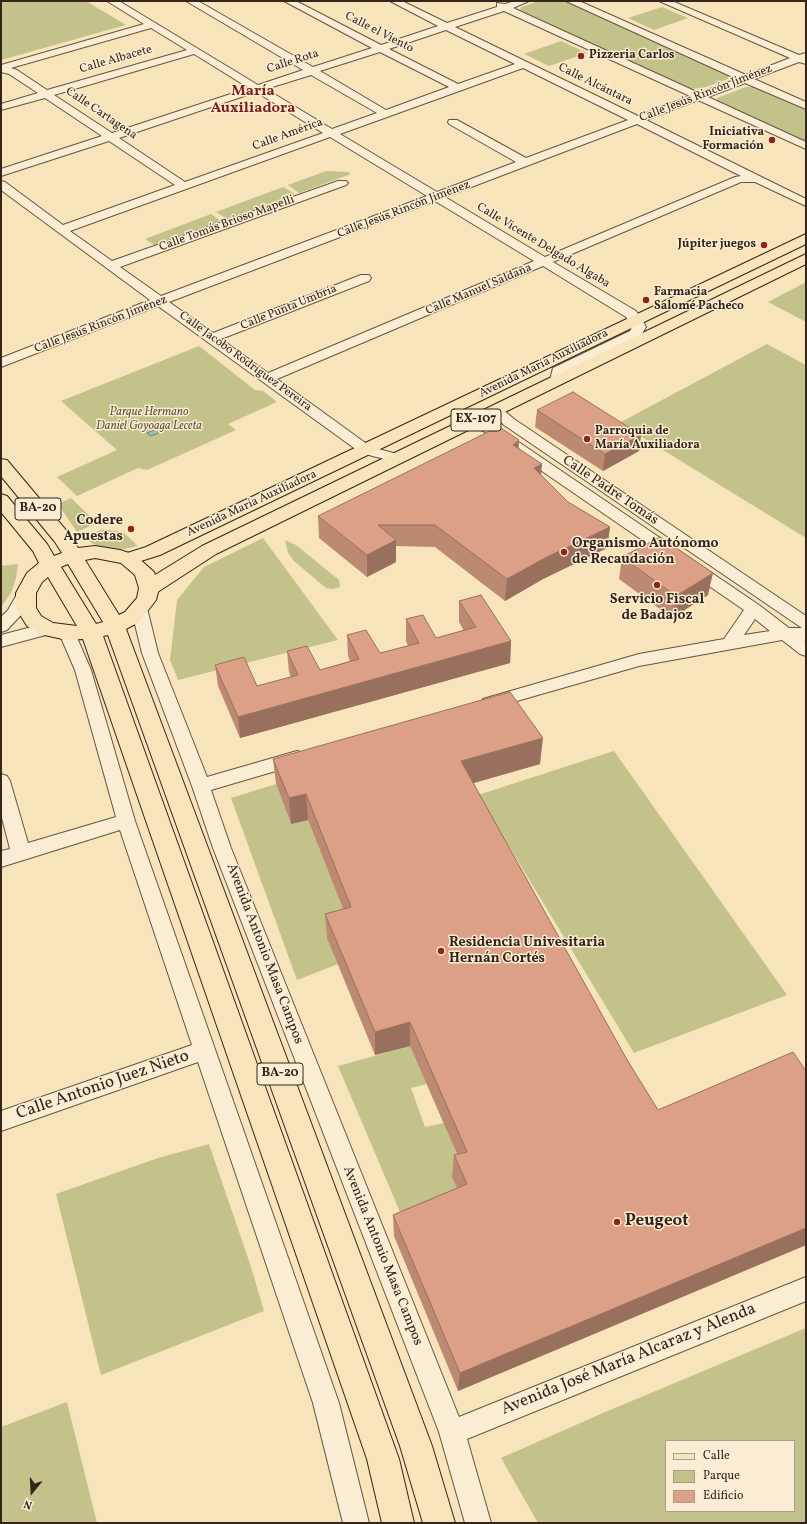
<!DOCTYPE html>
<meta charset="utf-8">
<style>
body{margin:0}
#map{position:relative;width:807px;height:1524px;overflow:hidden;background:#f7e4bb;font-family:Vollkorn,serif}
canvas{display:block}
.frame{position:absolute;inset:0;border:2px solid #342419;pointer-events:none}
.legend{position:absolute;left:665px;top:1440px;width:130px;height:72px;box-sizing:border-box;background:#faedd3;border:1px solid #ab9d89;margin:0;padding:5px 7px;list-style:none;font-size:12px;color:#342419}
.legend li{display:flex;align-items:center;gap:8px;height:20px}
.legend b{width:20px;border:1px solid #ab9d89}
.north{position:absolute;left:12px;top:1472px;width:40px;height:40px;-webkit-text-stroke:3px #faedd3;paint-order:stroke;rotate:198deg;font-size:11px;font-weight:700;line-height:16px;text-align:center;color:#342419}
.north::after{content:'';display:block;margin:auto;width:14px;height:18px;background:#342419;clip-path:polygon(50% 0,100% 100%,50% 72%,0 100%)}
</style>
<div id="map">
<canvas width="807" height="1524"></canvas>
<div class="frame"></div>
<ul class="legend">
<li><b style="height:5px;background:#f7e4bb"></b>Calle</li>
<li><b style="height:11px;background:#c3c28b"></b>Parque</li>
<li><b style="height:11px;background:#dba086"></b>Edificio</li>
</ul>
<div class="north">N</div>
</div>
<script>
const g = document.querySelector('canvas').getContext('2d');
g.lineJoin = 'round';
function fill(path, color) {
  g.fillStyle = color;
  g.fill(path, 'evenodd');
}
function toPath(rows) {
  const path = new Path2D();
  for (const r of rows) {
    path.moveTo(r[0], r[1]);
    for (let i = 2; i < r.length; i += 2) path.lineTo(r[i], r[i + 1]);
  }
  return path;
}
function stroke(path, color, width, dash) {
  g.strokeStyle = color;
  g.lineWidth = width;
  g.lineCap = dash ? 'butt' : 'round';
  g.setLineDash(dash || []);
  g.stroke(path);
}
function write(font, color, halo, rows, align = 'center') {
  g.font = font + ' Vollkorn,serif';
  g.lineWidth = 3;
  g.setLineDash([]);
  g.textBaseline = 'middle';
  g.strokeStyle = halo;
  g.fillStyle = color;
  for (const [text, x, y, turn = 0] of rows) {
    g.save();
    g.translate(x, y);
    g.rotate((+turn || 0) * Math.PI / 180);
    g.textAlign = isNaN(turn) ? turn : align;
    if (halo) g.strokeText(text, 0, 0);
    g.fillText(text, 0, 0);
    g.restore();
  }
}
fill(toPath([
 [1,1,86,1,126,25,1,60],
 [539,1,566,1,729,73,728,79,703,88,687,89,520,10,521,7],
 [662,7,688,18,654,30,628,18],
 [561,41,587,53,549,66,524,54],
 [746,87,754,87,806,108,806,143,721,104,717,100,717,98],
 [326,171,348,172,351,174,299,193,288,185],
 [283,187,295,194,227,219,216,212],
 [211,214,221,221,154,245,145,239],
 [806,282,806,322,768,302],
 [767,344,806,365,806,538,619,423],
 [199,346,255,390,263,391,277,402,228,424,236,430,147,470,138,468,77,496,57,477,117,450,61,401],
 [71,498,97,523,77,532,58,504],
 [103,529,123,532,138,546,123,549,107,548,93,544,84,537],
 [263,538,338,640,178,680,170,660,177,600,204,567],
 [285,540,296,545,339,580,340,587,333,589,326,588,294,561,288,553],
 [18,564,16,578,11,593,1,607,1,566],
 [614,751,787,995,634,1053,478,795],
 [276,784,291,824,308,820,352,932,338,964,297,980,231,798],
 [410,1046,427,1084,411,1088,425,1127,444,1123,465,1174,462,1198,403,1219,338,1066],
 [209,1144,251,1267,264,1311,101,1375,56,1194,158,1158],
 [806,1328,806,1523,538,1523,501,1458,603,1413],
 [666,1441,794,1441,794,1511,666,1511],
 [67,1402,97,1523,1,1523,1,1427]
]), '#c3c28b');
const water = toPath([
 [173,422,177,425,151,436,147,433,173,422]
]);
fill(water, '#a1bcba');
stroke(water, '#757f7a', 1);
const minor = toPath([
 [107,1,119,1,258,85,303,70,186,1,198,1,313,67,372,48,284,1,296,1,381,45,438,26,390,1,402,1,447,23,497,7,497,3,505,4,515,1,529,1,513,8,699,93,737,79,566,1,579,1,746,75,790,58,659,1,672,1,799,55,806,53,806,64,799,62,754,79,806,102,806,109,745,83,708,97,806,142,806,149,698,100,646,120,806,199,806,206,755,182,741,182,553,262,636,311,642,319,646,327,640,337,565,373,562,383,557,384,552,383,550,380,553,368,630,331,632,327,626,317,543,266,277,379,371,447,401,455,403,458,401,461,396,462,361,453,158,306,1,367,1,358,150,300,1,190,1,181,5,182,63,225,175,185,109,141,1,176,1,169,102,136,45,98,1,110,1,104,38,93,9,74,1,72,1,65,144,24,107,1],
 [504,11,690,96,638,116,455,27,504,11],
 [151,28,187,50,47,90,17,70,11,68,151,28],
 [446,30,515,64,458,84,389,49,446,30],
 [380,52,449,87,386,110,320,71,380,52],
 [194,54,249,88,112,133,54,95,194,54],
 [523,68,628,120,526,158,457,120,449,120,448,122,449,124,516,162,437,192,340,134,523,68],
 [311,75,377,113,332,129,266,89,311,75],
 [256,92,323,133,185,182,119,138,256,92],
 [637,124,741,176,735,177,545,257,445,197,637,124],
 [330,137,427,196,161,296,120,267,346,185,348,183,346,181,338,181,112,261,70,231,330,137],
 [435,201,534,261,268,373,221,339,369,281,371,278,369,275,361,275,213,333,169,302,435,201],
 [495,406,500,407,514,419,806,616,806,640,804,640,806,641,806,656,800,654,782,640,639,666,489,709,483,707,480,703,483,699,639,654,724,639,744,610,488,434,469,423,467,420,469,417,474,416,498,428,759,605,789,628,802,628,504,425,488,410,490,407,495,406],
 [755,619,770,631,744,635,755,619],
 [26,588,32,589,34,593,22,614,7,630,1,632,1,617,8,610,20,589,26,588],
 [139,603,145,604,147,608,158,653,207,777,297,751,303,753,306,758,303,763,211,790,231,848,459,1417,806,1277,806,1301,467,1439,491,1523,465,1523,439,1432,213,848,192,786,142,653,131,608,133,604,139,603],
 [47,623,53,625,55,629,53,633,1,647,1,635,47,623],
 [67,627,73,629,75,633,91,670,135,821,339,1403,369,1523,343,1523,313,1403,198,1062,1,1131,1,1111,192,1045,120,830,1,867,1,851,10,849,1,814,1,774,7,776,10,781,28,843,116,817,75,670,59,633,61,629,67,627]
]);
const primary = toPath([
 [806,234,806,244,160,555,128,565,121,563,118,559,121,555,146,547,806,234],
 [806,254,806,264,216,554,156,593,149,594,142,593,139,588,142,583,202,546,806,254]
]);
const trunk = toPath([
 [1,459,7,460,70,535,78,548,95,546,120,550,135,555,154,572,159,588,156,600,139,622,126,629,432,1446,455,1523,423,1523,400,1446,108,635,103,636,399,1459,414,1523,382,1523,367,1459,83,639,67,640,40,634,27,626,16,608,16,593,27,573,39,563,33,551,1,512,1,494,7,496,47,544,54,556,62,553,55,542,1,476,1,459],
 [95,558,121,563,135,575,139,588,137,598,125,612,119,615,85,560,95,558],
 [68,564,103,622,96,624,61,567,68,564],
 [48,577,77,626,53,623,41,616,36,608,36,593,42,582,48,577]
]);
stroke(minor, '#655442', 2);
stroke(primary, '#342419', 2);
stroke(trunk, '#342419', 2);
fill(minor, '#faedd3');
fill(primary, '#f7e4bb');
fill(trunk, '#f7e4bb');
fill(toPath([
 [537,410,641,435,639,451,603,471,535,427],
 [519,448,541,475,568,502,610,527,607,548,543,579,505,601,435,547,396,546,396,562,367,577,319,538,318,516],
 [622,557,708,595,672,618,619,579],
 [459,601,511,641,510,663,240,738,218,686,215,665,257,686,291,677,289,672,287,651,320,670,350,661,348,656,347,635,380,653,408,646,406,641,406,619,436,638,464,631,459,622],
 [273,759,540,764,473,783,626,1058,658,1110,806,1071,806,1245,458,1391,394,1236,393,1215,457,1188,452,1177,454,1155,457,1154,410,1046,375,1055,327,938,325,914,343,909,308,820,291,824,276,784]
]), '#bc8a73');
fill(toPath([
 [641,435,639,451,603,471,605,454],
 [519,440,518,462,513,445],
 [542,464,540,486,534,468],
 [610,527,607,548,543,579,505,601,507,579,545,558],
 [396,540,396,562,367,577,367,555],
 [713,573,708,595,672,618,676,596],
 [511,641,510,663,240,738,238,717],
 [543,738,540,764,460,787,461,761],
 [306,794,308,820,291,824,289,798],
 [410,1022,410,1046,375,1055,375,1032],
 [806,1228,806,1245,458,1391,460,1373]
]), '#99705e');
const building = toPath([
 [573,392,641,435,605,454,537,410,573,392],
 [501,428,519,440,513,445,542,464,534,468,568,502,610,527,545,558,507,579,435,525,378,525,396,540,367,555,318,516,492,430,494,431,501,428],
 [660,537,713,573,676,596,622,557,660,537],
 [481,595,511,641,238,717,215,665,244,657,257,686,298,675,287,651,307,646,320,670,359,659,347,635,366,630,380,653,419,643,406,619,423,615,436,638,476,627,459,601,481,595],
 [510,692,543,738,461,761,626,1058,658,1110,793,1052,806,1071,806,1228,460,1373,393,1215,467,1184,454,1155,467,1152,410,1022,375,1032,325,914,351,907,306,794,289,798,273,759,510,692]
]);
fill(building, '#dba086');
stroke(building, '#99705e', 1);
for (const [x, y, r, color] of [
 [581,56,4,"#8f2418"],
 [772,140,4,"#8f2418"],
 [764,245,4,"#8f2418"],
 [646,300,4,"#8f2418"],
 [587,439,4,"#8f2418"],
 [131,529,4,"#8f2418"],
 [564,552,4,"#8f2418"],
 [657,585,4,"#8f2418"],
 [441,951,4,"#8f2418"],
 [617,1222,4,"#8f2418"]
]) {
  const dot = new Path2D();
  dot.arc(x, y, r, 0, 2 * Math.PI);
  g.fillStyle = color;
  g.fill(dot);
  stroke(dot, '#faedd3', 1.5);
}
write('12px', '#342419', '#faedd3', [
 ["Calle el Viento",379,33,27],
 ["Calle Albacete",116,60,-16],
 ["Calle Rota",293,62,-18],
 ["Calle Alcántara",595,85,26],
 ["Calle Jesús Rincón Jiménez",706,94,-21],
 ["Calle Cartagena",101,114,34],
 ["Calle América",288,135,-20],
 ["Calle Jesús Rincón Jiménez",404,210,-21],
 ["Calle Tomás Brioso Mapelli",227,224,-20],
 ["Calle Vicente Delgado Algaba",543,246,31],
 ["Calle Manuel Saldaña",479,290,-23],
 ["Calle Punta Umbría",289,308,-22],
 ["Calle Jesús Rincón Jiménez",101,325,-21],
 ["Calle Jacobo Rodríguez Pereira",245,362,36],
 ["Avenida María Auxiliadora",544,364,-26],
 ["Avenida María Auxiliadora",252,504,-25]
]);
write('bold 12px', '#342419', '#faedd3', [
 ["Pizzeria Carlos",589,56],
 ["Iniciativa",764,133,"right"],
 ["Formación",764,147,"right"],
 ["Júpiter juegos",756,245,"right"],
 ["Farmacia",654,293],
 ["Salomé Pacheco",654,307],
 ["Parroquia de",595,432],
 ["María Auxiliadora",595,446]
], 'left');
write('italic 12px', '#5f533b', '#faedd3', [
 ["Parque Hermano",149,413],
 ["Daniel Goyoaga Leceta",149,427]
]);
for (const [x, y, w] of [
 [476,420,50],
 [38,509,46],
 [280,1074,46]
]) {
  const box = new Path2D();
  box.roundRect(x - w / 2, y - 11, w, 22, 3);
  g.fillStyle = '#faedd3';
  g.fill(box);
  stroke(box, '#342419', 1);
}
write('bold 13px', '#342419', null, [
 ["EX-107",476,420],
 ["BA-20",38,509],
 ["BA-20",280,1074]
]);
write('14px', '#342419', '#faedd3', [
 ["Calle Padre Tomás",610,491,34],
 ["Avenida Antonio Masa Campos",264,954,69],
 ["Avenida Antonio Masa Campos",382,1256,68]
]);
write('bold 14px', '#342419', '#faedd3', [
 ["Codere",123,521,"right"],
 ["Apuestas",123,537,"right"],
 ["Organismo Autónomo",572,544],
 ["de Recaudación",572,560],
 ["Servicio Fiscal",657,600,"center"],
 ["de Badajoz",657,616,"center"],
 ["Residencia Univesitaria",449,943],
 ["Hernán Cortés",449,959]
], 'left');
write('bold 15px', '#7a1f14', '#faedd3', [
 ["María",253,92],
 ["Auxiliadora",253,109]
]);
write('17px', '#342419', '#faedd3', [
 ["Calle Antonio Juez Nieto",103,1086,-19],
 ["Avenida José María Alcaraz y Alenda",629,1360,-22]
]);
write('bold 17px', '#342419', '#faedd3', [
 ["Peugeot",625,1222]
], 'left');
</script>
